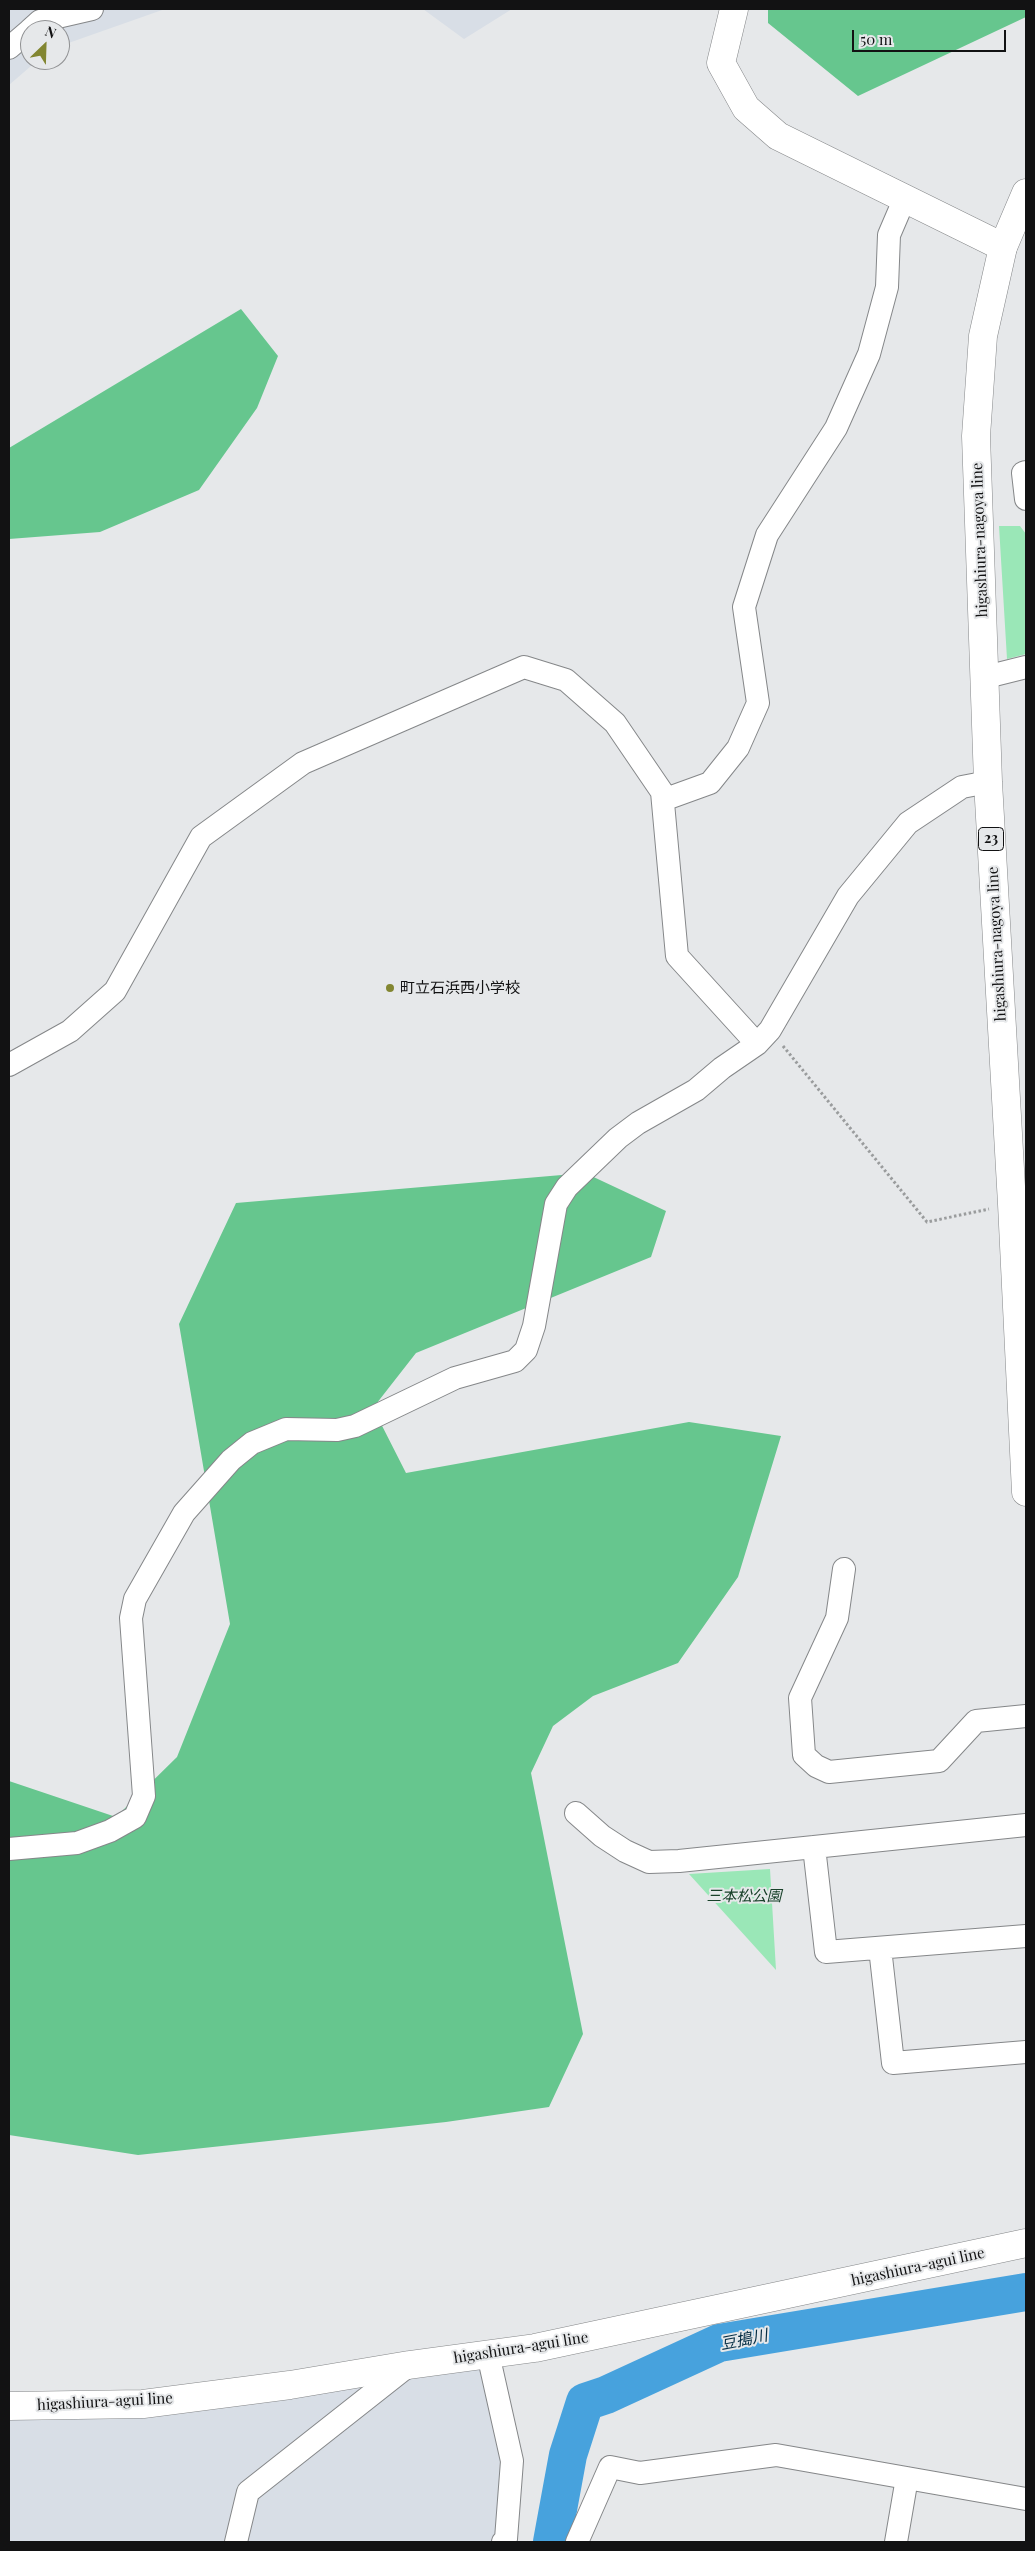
<!DOCTYPE html>
<meta charset="utf-8">
<style>
body{margin:0}
#map{position:relative;width:1035px;height:2551px;overflow:hidden;background:#e6e8ea;font-family:"Playfair Display",serif}
canvas{display:block}
.frame{position:absolute;inset:0;border:10px solid #121213;pointer-events:none}
.north{position:absolute;left:20px;top:20px;width:50px;height:50px;box-sizing:border-box;background:#e6e8ea;border:1px solid #919294;border-radius:50%;rotate:24deg;font-size:14px;font-weight:700;line-height:20px;text-align:center;color:#121213}
.north::after{content:'';display:block;margin:auto;width:18px;height:22px;background:#828631;clip-path:polygon(50% 0,100% 100%,50% 72%,0 100%)}
.scale{position:absolute;left:852px;top:30px;width:154px;height:22px;box-sizing:border-box;border:2px solid #121213;border-top:0;padding-left:6px;font-size:15px;line-height:18px;white-space:nowrap;color:#121213;-webkit-text-stroke:4px #e6e8ea;paint-order:stroke}
</style>
<div id="map">
<canvas width="1035" height="2551"></canvas>
<div class="frame"></div>
<div class="north">N</div>
<div class="scale">50 m</div>
</div>
<script>
const g = document.querySelector('canvas').getContext('2d');
g.lineJoin = 'round';
function fill(path, color) {
  g.fillStyle = color;
  g.fill(path, 'evenodd');
}
function toPath(rows) {
  const path = new Path2D();
  for (const r of rows) {
    path.moveTo(r[0], r[1]);
    for (let i = 2; i < r.length; i += 2) path.lineTo(r[i], r[i + 1]);
  }
  return path;
}
function stroke(path, color, width, dash) {
  g.strokeStyle = color;
  g.lineWidth = width;
  g.lineCap = dash ? 'butt' : 'round';
  g.setLineDash(dash || []);
  g.stroke(path);
}
function write(font, color, halo, rows, align = 'center') {
  g.font = font + ' "Playfair Display","Noto Sans JP",serif';
  g.lineWidth = 4;
  g.setLineDash([]);
  g.textBaseline = 'middle';
  g.strokeStyle = halo;
  g.fillStyle = color;
  for (const [text, x, y, turn = 0] of rows) {
    g.save();
    g.translate(x, y);
    g.rotate((+turn || 0) * Math.PI / 180);
    g.textAlign = isNaN(turn) ? turn : align;
    if (halo) g.strokeText(text, 0, 0);
    g.fillText(text, 0, 0);
    g.restore();
  }
}
fill(toPath([
 [9,9,165,9,60,46,60,30,30,30,30,60,38,60,9,85],
 [423,9,512,9,464,39],
 [488,2354,512,2461,503,2542,9,2542,9,2406]
]), '#d8dee6');
fill(toPath([
 [999,526,1020,526,1026,534,1026,654,1007,659],
 [770,1869,776,1970,689,1874]
]), '#9ae7b7');
fill(toPath([
 [768,9,1026,9,1026,17,858,96,768,23],
 [241,309,278,356,257,408,199,490,100,532,9,539,9,448],
 [585,1173,666,1211,651,1257,416,1353,373,1408,406,1473,689,1422,781,1436,738,1577,678,1663,593,1696,553,1726,531,1773,583,2034,549,2107,446,2122,138,2155,9,2135,9,1781,116,1817,177,1757,230,1624,179,1324,236,1203]
]), '#66c68e');
stroke(toPath([
 [552,2542,568,2455,585,2402,606,2395,719,2343,1026,2292]
]), '#47a2dd', 38);
const minor = toPath([
 [30,30,40,21,92,9],
 [9,48,30,30],
 [1026,472,1023,473,1026,499],
 [986,677,1026,667],
 [663,800,710,783,738,748,758,703,744,607,767,535,836,428,869,354,887,287,889,235,904,200],
 [9,1065,70,1031,115,991,201,837,303,763,524,667,566,680,615,723,662,792,677,956,757,1044],
 [844,1569,837,1618,800,1698,804,1755,816,1766,829,1772,939,1761,976,1721,1026,1716],
 [576,1813,602,1836,625,1851,649,1862,679,1861,814,1847],
 [1026,1825,814,1847,826,1952,1026,1936],
 [9,1849,77,1843,110,1831,135,1817,144,1796,131,1618,135,1599,184,1513,231,1460,252,1443,286,1429,337,1430,355,1426,455,1378,515,1361,526,1350,534,1326,556,1204,567,1187,618,1138,638,1123,696,1090,722,1068,757,1044,770,1030,848,896,908,823,962,787,988,782],
 [880,1948,893,2063,1026,2052],
 [488,2354,512,2461,506,2539,503,2542],
 [236,2542,248,2492,409,2365],
 [577,2542,610,2467,640,2473,776,2455,1026,2499],
 [896,2542,907,2478]
]);
const tertiary = toPath([
 [734,9,721,63,746,108,778,136,1003,247]
]);
const secondary = toPath([
 [9,2406,143,2404,290,2385,409,2365,535,2348,1026,2243]
]);
const primary = toPath([
 [1026,193,1003,247,983,336,976,436,988,782,1012,1204,1026,1492]
]);
stroke(minor, '#858789', 24);
stroke(tertiary, '#858789', 29);
stroke(secondary, '#858789', 29);
stroke(primary, '#858789', 29);
stroke(toPath([
 [783,1046,927,1222,989,1209]
]), '#9a9c9d', 3, [2.5, 2.5]);
stroke(minor, '#fff', 22);
stroke(tertiary, '#fff', 28);
stroke(secondary, '#fff', 28);
stroke(primary, '#fff', 28);
for (const [x, y, r, color] of [
 [390,988,5,"#828631"]
]) {
  const dot = new Path2D();
  dot.arc(x, y, r, 0, 2 * Math.PI);
  g.fillStyle = color;
  g.fill(dot);
  stroke(dot, '#e6e8ea', 2);
}
for (const [x, y, w] of [
 [991,839,25]
]) {
  const box = new Path2D();
  box.roundRect(x - w / 2, y - 11.5, w, 23, 4);
  g.fillStyle = '#e6e8ea';
  g.fill(box);
  stroke(box, '#121213', 1);
}
write('bold 14px', '#121213', null, [
 ["23",991,839]
]);
write('15px', '#121213', '#e6e8ea', [
 ["higashiura-nagoya line",980,540,-92],
 ["higashiura-nagoya line",997,944,-93],
 ["higashiura-agui line",918,2267,-12],
 ["higashiura-agui line",521,2348,-9],
 ["higashiura-agui line",105,2402,-3]
]);
write('15px', '#121213', '#e6e8ea', [
 ["町立石浜西小学校",400,988]
], 'left');
write('italic 15px', '#19412a', '#e6e8ea', [
 ["三本松公園",744,1896]
]);
write('italic 16px', '#052e45', '#e6e8ea', [
 ["豆搗川",744,2340,-11]
]);
</script>
